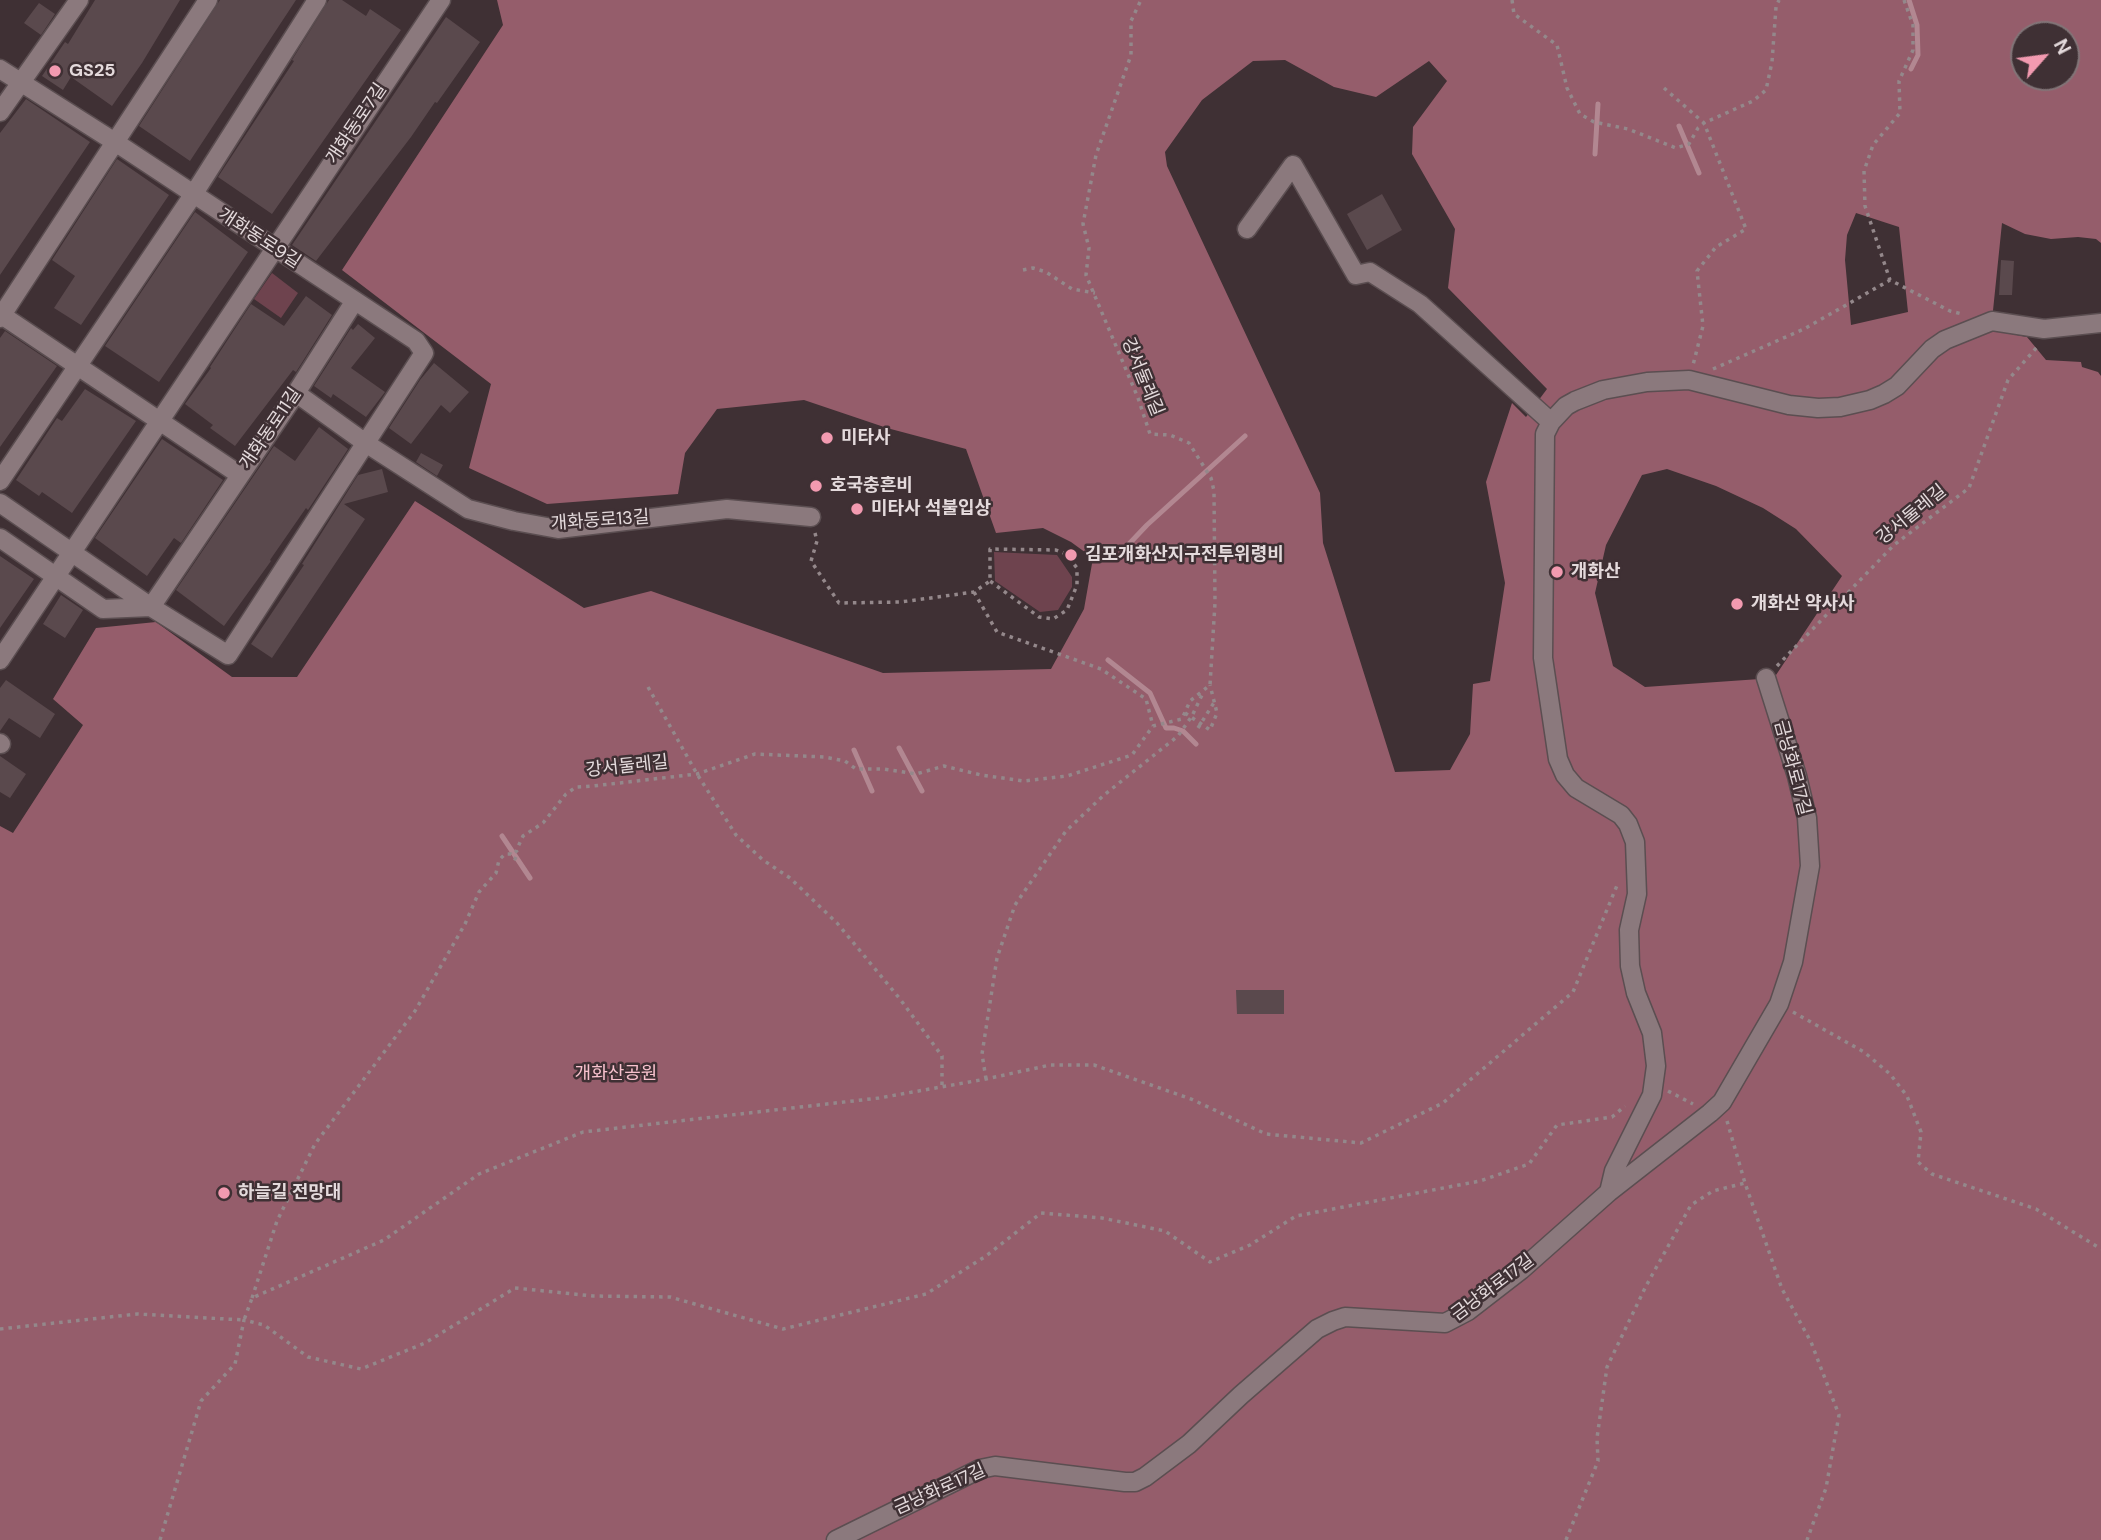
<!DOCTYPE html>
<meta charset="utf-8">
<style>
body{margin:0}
#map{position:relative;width:2101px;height:1540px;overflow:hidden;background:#3f3034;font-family:"DM Sans",sans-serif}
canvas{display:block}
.north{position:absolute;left:2010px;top:21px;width:70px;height:70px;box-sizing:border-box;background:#3f3034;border:2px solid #817477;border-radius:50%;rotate:62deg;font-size:19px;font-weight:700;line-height:28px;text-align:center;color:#e4dadc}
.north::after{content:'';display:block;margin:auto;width:24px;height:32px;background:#f29ab0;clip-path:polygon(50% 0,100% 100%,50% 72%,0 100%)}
</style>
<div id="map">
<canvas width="2101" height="1540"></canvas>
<div class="north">N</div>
</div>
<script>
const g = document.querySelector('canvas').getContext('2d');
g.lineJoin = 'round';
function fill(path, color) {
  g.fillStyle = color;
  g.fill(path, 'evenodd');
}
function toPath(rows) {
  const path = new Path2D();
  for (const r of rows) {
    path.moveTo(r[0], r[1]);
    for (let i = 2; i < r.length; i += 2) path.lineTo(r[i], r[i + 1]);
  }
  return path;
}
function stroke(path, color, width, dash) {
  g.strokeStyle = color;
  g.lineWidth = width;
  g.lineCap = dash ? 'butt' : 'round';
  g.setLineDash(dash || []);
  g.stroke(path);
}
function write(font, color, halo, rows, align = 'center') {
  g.font = font + ' "DM Sans","Noto Sans KR",sans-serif';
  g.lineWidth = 5;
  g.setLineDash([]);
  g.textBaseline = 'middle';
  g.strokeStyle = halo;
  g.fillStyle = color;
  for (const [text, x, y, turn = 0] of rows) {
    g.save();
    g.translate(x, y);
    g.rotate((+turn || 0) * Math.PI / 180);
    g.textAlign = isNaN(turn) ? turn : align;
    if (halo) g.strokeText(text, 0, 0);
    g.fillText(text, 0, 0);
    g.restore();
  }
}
fill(toPath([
 [272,273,298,293,281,318,254,299],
 [994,552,1057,555,1072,577,1072,587,1058,610,1040,612,995,581]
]), '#6e434e');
fill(toPath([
 [497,0,2101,0,2101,243,2096,239,2078,237,2051,239,2025,234,2002,223,1991,330,2027,337,2046,360,2081,362,2082,367,2098,372,2101,376,2101,1540,0,1540,0,826,13,833,83,725,53,699,96,628,156,622,232,677,297,677,415,501,584,608,651,591,883,673,1051,669,1084,609,1093,558,1071,542,1043,528,996,533,966,449,887,428,804,400,717,409,685,453,678,494,547,504,469,468,491,384,342,270,503,25],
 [2024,35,2066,35,2066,77,2024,77],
 [1285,60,1334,87,1376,97,1429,61,1447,81,1413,127,1412,154,1455,229,1448,288,1547,389,1526,417,1512,403,1486,482,1505,583,1490,681,1473,684,1470,734,1450,770,1395,772,1323,543,1320,493,1167,166,1165,152,1202,100,1253,61],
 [1856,213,1899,227,1908,312,1851,325,1845,260,1847,235],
 [1667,469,1716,486,1763,508,1796,529,1842,576,1774,678,1645,687,1613,666,1595,593,1606,545,1642,475]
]), '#955d6b');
stroke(toPath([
 [1909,0,1917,25,1918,55,1911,69],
 [1679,126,1699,173],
 [1595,154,1598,104],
 [1128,545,1147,525,1245,436],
 [1108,660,1150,693,1166,728,1174,728,1183,731,1196,744],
 [899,748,922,791],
 [854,750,872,791],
 [502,836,530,878]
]), '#b28791', 5);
fill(toPath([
 [95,0,180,0,142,63,112,106,71,77,63,90,42,76,65,42,68,44],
 [220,0,296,0,190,161,139,126],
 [329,0,342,0,366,16,370,9,401,30,272,214,218,177,294,61,292,60],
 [39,3,55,14,41,35,24,23],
 [446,17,480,42,437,103,435,102,411,137,316,261,292,245],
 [26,99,90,142,0,275,0,133],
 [117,159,169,195,81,325,54,308,75,276,52,260],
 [1382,194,1402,230,1367,250,1347,214],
 [195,212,248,252,159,382,105,346],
 [2001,260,2014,261,2012,295,1999,295],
 [306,296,332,315,296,372,293,370,235,446,210,428,213,425,185,404,211,368,210,367,251,304,284,326],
 [358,324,375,338,351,368,385,392,366,417,333,394,331,398,314,386,351,328,353,330],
 [5,331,57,366,0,447,0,338],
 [434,363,469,392,450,413,441,405,411,444,389,428,420,380],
 [85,389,136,421,72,513,42,492,39,496,16,480,57,418,62,421],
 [319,427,348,449,308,510,306,508,270,560,271,561,224,626,176,590,274,446,295,461],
 [162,439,223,480,181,543,174,538,147,576,95,538],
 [421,453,443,465,437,476,416,462],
 [382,469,388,492,344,504,365,519,272,658,251,644,304,565,302,564,358,475],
 [0,556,34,579,0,628],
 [61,595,83,610,65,638,43,624],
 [6,680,55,714,40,738,9,718,0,731,0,688],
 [0,756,26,774,10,798,0,792],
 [1236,990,1284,990,1284,1014,1237,1014]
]), '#5a494d');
const minor = toPath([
 [0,69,115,142,416,341,424,353,228,655,151,607,0,503],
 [0,112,79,0],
 [1247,229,1293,165,1356,275,1370,272,1420,304,1551,422],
 [0,314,240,475],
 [0,318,208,0],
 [296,393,367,444,468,509,514,521,558,529,727,509,811,517],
 [0,481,193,195,317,0],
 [0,538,103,609,151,607],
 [151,607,296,393,354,302],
 [0,660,441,0],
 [0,743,1,744],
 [1609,1192,1614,1171,1652,1095,1656,1066,1652,1033,1636,993,1630,966,1629,930,1637,894,1635,842,1628,824,1621,815,1576,788,1565,775,1558,759,1543,658,1545,434,1551,422,1566,406,1575,401,1603,390,1647,382,1689,380,1789,405,1818,408,1840,407,1870,400,1884,394,1897,386,1932,349,1945,340,1992,321,2044,329,2101,323],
 [836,1540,980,1469,995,1466,1125,1482,1135,1482,1145,1477,1189,1444,1241,1395,1317,1329,1333,1321,1345,1317,1445,1323,1468,1311,1521,1270,1609,1192,1710,1113,1722,1102,1779,1004,1793,962,1810,866,1807,818,1797,776,1766,678]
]);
stroke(minor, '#5b4e51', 21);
stroke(toPath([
 [1512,0,1514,14,1557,45,1567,88,1580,114,1594,122,1628,129,1676,148,1689,144,1698,128,1704,123,1753,101,1766,90,1772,62,1776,7,1779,0],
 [1904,0,1913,25,1913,50,1899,81,1900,113,1873,145,1864,171,1865,206,1890,280,1950,311,1962,314],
 [1664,88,1704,123,1746,229,1716,247,1697,271,1703,326,1693,365],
 [1023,270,1033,268,1046,272,1072,289,1095,293],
 [1713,369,1804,329,1890,280],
 [815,533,817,541,811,561,839,603,901,602,974,592,990,581,990,549,1056,550,1066,554,1077,568,1077,585,1067,610,1053,619,1039,617,990,581],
 [974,592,997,632,1101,669,1146,699,1153,726],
 [1777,666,1894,545,1969,488,2008,380,2038,346],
 [648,687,697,774,736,835,763,860,790,878,837,923,900,999,942,1056,942,1087],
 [1185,713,1210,730,1217,713,1210,685],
 [1198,728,1215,701],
 [1793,1012,1864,1052,1890,1074,1907,1096,1921,1132,1918,1162,1932,1174,2036,1209,2101,1249],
 [986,1079,982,1054,997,958,1015,905,1066,831,1104,795,1178,736,1192,716,1202,695],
 [1668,1091,1693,1104],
 [1727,1121,1745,1183,1782,1289,1811,1342,1839,1415,1826,1488,1807,1540],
 [252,1298,277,1221,315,1144,415,1011,465,924,479,892,496,873,499,860,505,854,511,854,515,859,518,853,516,851,523,836,543,823,566,794,576,787,593,786,697,774,755,754,824,757,845,761,856,769,884,769,916,774,944,766,981,775,1024,781,1067,776,1132,755,1153,726,1182,719,1190,701,1210,685,1215,603,1214,491,1211,478,1189,443,1170,435,1150,434,1138,398,1086,275,1089,248,1083,224,1096,155,1131,55,1131,21,1141,0],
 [0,1329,137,1314,244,1320,252,1298,384,1240,479,1174,583,1132,879,1098,986,1079,1050,1065,1094,1065,1191,1099,1266,1134,1361,1143,1443,1103,1573,992,1618,883],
 [160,1540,201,1401,235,1364,244,1320,264,1325,308,1357,361,1369,425,1343,515,1288,593,1296,670,1297,783,1329,926,1294,986,1256,1041,1213,1102,1218,1165,1231,1210,1262,1250,1245,1296,1216,1480,1181,1529,1164,1557,1125,1612,1117,1625,1106],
 [1566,1540,1598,1461,1597,1438,1607,1367,1646,1286,1691,1205,1713,1191,1745,1183]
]), '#94888b', 3.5, [3.5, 5]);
stroke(minor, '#8b797d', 18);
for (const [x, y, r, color] of [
 [55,71,7,"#f29ab0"],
 [827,438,7,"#f29ab0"],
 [816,486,7,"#f29ab0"],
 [857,509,7,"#f29ab0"],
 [1071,555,7,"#f29ab0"],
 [1557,572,7,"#f29ab0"],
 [1737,604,7,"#f29ab0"],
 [224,1193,7,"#f29ab0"]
]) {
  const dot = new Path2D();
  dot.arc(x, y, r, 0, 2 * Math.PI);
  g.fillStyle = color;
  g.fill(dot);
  stroke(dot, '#3f3034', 2.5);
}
write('bold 18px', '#e4dadc', '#3f3034', [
 ["GS25",69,71],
 ["미타사",841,438],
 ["호국충흔비",830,486],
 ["미타사 석불입상",871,509],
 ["김포개화산지구전투위령비",1085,555],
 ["개화산",1571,572],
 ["개화산 약사사",1751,604],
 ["하늘길 전망대",238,1193]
], 'left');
write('18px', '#e4dadc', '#3f3034', [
 ["개화동로7길",357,124,-56],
 ["개화동로9길",259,239,33],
 ["강서둘레길",1142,377,68],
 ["개화동로11길",271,429,-56],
 ["강서둘레길",1912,515,-39],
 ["개화동로13길",600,521,-4],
 ["강서둘레길",627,767,-6],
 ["금낭화로17길",1792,768,75],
 ["금낭화로17길",1493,1288,-37],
 ["금낭화로17길",940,1490,-24]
]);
write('18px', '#f8c2ce', '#3f3034', [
 ["개화산공원",616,1074]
]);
</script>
